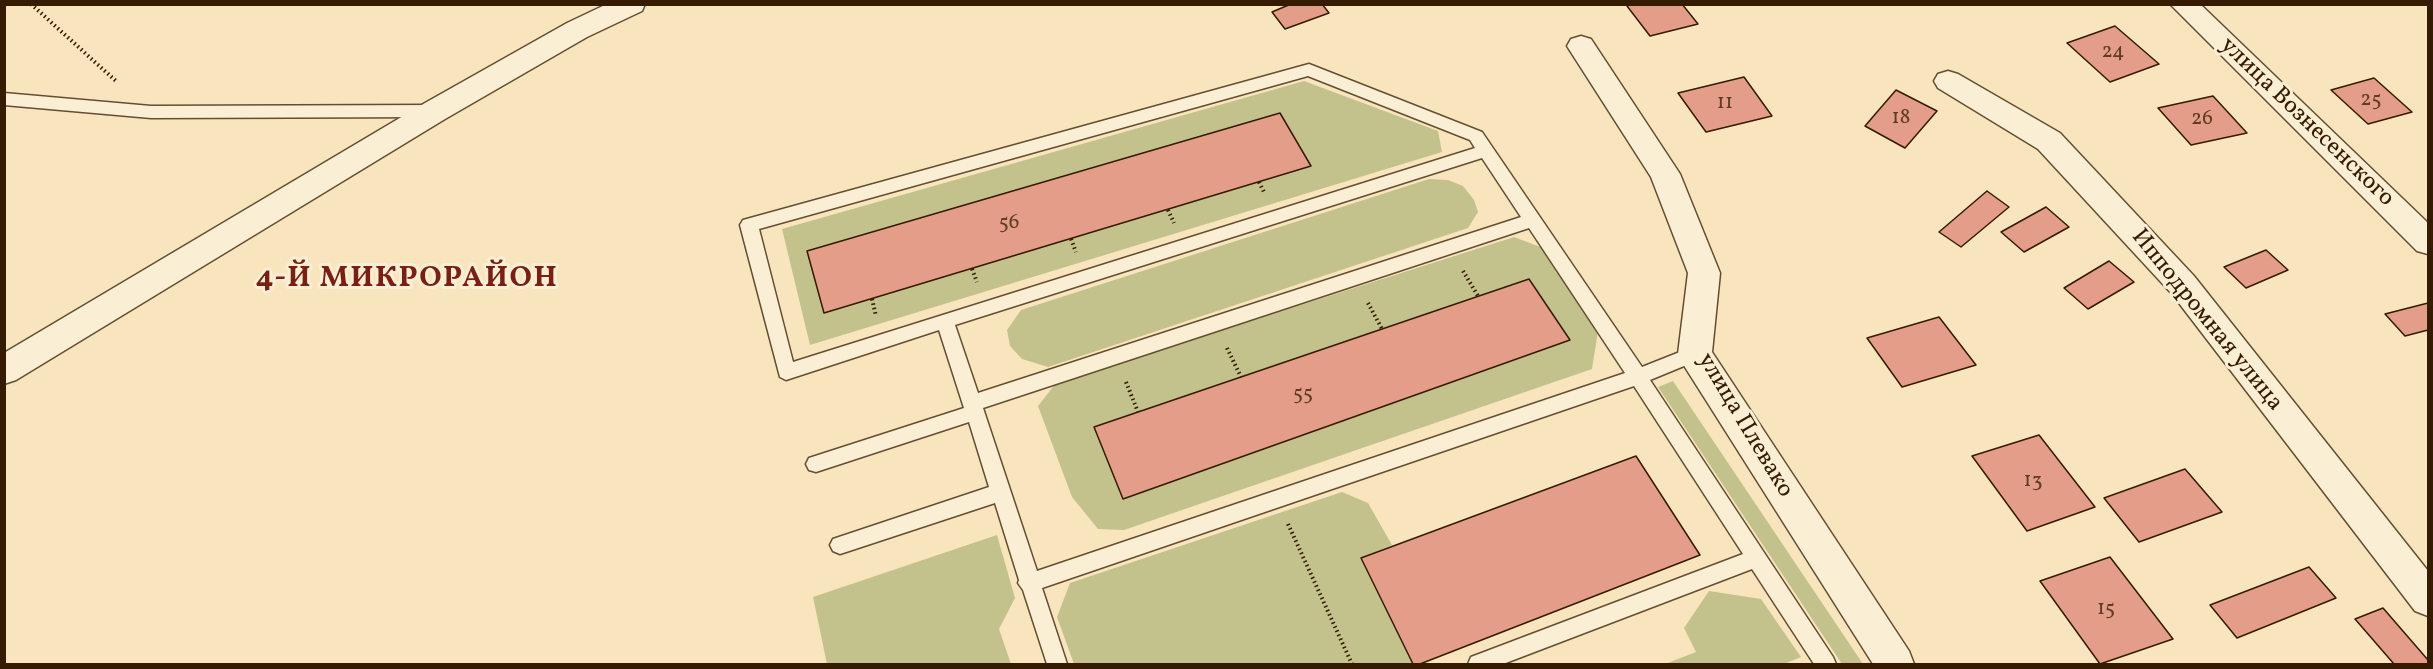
<!DOCTYPE html>
<meta charset="utf-8">
<style>
body{margin:0}
#map{position:relative;width:2433px;height:669px;overflow:hidden;background:#f8e5bd;font-family:Vollkorn,serif}
canvas{display:block}
.frame{position:absolute;inset:0;border:6px solid #341b01;pointer-events:none}
</style>
<div id="map">
<canvas width="2433" height="669"></canvas>
<div class="frame"></div>
</div>
<script>
const g = document.querySelector('canvas').getContext('2d');
g.lineJoin = 'round';
function fill(path, color) {
  g.fillStyle = color;
  g.fill(path, 'evenodd');
}
function toPath(rows) {
  const path = new Path2D();
  for (const r of rows) {
    path.moveTo(r[0], r[1]);
    for (let i = 2; i < r.length; i += 2) path.lineTo(r[i], r[i + 1]);
  }
  return path;
}
function stroke(path, color, width, dash) {
  g.strokeStyle = color;
  g.lineWidth = width;
  g.lineCap = dash ? 'butt' : 'round';
  g.setLineDash(dash || []);
  g.stroke(path);
}
function write(font, color, halo, rows, align = 'center') {
  g.font = font + ' Vollkorn,serif';
  g.lineWidth = 6;
  g.setLineDash([]);
  g.textBaseline = 'middle';
  g.strokeStyle = halo;
  g.fillStyle = color;
  for (const [text, x, y, turn = 0] of rows) {
    g.save();
    g.translate(x, y);
    g.rotate((+turn || 0) * Math.PI / 180);
    g.textAlign = isNaN(turn) ? turn : align;
    if (halo) g.strokeText(text, 0, 0);
    g.fillText(text, 0, 0);
    g.restore();
  }
}
fill(toPath([
 [1304,81,1438,131,1442,152,810,345,782,229],
 [1429,179,1448,180,1463,186,1474,200,1478,212,1468,228,1048,367,1022,359,1010,346,1007,330,1021,310],
 [1514,237,1543,248,1598,331,1592,369,1124,530,1098,529,1072,497,1038,406,1056,383],
 [1673,381,1863,664,1842,664,1658,387],
 [1342,492,1368,503,1392,545,1361,558,1413,664,1074,664,1057,617,1070,583],
 [997,535,1015,598,999,629,1011,664,827,664,813,597],
 [1709,591,1761,599,1801,657,1784,664,1665,664,1696,652,1684,628]
]), '#c4c28c');
const building = toPath([
 [1291,4,1322,4,1329,13,1285,29,1272,12,1291,4],
 [1631,4,1682,4,1698,24,1650,36,1627,6,1631,4],
 [2115,26,2159,64,2110,82,2067,43,2115,26],
 [1744,77,1772,116,1706,132,1678,93,1744,77],
 [2374,78,2412,112,2368,124,2331,90,2374,78],
 [1896,90,1937,111,1905,148,1865,126,1896,90],
 [2213,96,2247,133,2191,145,2158,108,2213,96],
 [1280,113,1311,166,824,313,807,251,1280,113],
 [1987,191,2009,207,1961,247,1939,232,1987,191],
 [2046,207,2069,227,2024,252,2001,232,2046,207],
 [2266,250,2288,270,2246,288,2224,267,2266,250],
 [2109,261,2134,282,2088,309,2064,288,2109,261],
 [1529,279,1570,340,1123,499,1094,427,1529,279],
 [2428,303,2428,330,2405,336,2385,314,2428,303],
 [1939,317,1976,365,1902,387,1867,338,1939,317],
 [2039,435,2095,507,2027,531,1972,456,2039,435],
 [1636,456,1700,555,1420,664,1413,664,1361,558,1636,456],
 [2185,469,2222,512,2139,542,2104,498,2185,469],
 [2110,557,2173,639,2100,664,2040,581,2110,557],
 [2309,567,2336,598,2237,638,2210,605,2309,567],
 [2383,608,2428,660,2428,664,2394,664,2355,619,2383,608]
]);
fill(building, '#e49d89');
stroke(building, '#341b01', 1.5);
const service = toPath([
 [1309,64,1482,132,1642,367,1695,346,1701,349,1704,354,1701,359,1650,380,1833,657,1836,664,1814,664,1752,569,1503,664,1468,664,1471,657,1743,554,1634,386,1042,588,1067,664,1047,664,1023,590,1018,583,1019,580,995,503,840,554,833,551,830,545,833,539,989,487,969,422,816,472,809,470,806,464,809,458,964,408,939,330,786,380,780,377,740,225,743,220,1309,64],
 [1308,76,1470,140,1475,148,793,362,759,229,1308,76],
 [1482,158,1521,217,978,393,955,325,1482,158],
 [1529,228,1625,373,1037,571,983,408,1529,228],
 [4,93,151,106,434,105,440,107,442,111,440,115,434,117,151,118,4,105,4,93]
]);
const minor = toPath([
 [607,4,645,4,642,11,587,37,445,119,16,380,4,384,4,353,425,103,567,23,607,4],
 [2170,4,2200,4,2428,223,2428,254,2417,251,2170,4],
 [1581,36,1591,39,1680,174,1720,273,1712,352,1909,651,1914,664,1873,664,1683,364,1678,354,1688,273,1651,177,1567,46,1571,39,1581,36],
 [1948,71,1958,74,2060,133,2194,276,2428,571,2428,616,2415,611,2172,294,2038,149,1938,88,1934,81,1938,74,1948,71]
]);
stroke(service, '#654e30', 3);
stroke(minor, '#654e30', 3);
stroke(toPath([
 [31,4,117,82],
 [1259,182,1264,192],
 [1168,210,1174,223],
 [1071,239,1076,252],
 [972,269,977,282],
 [1463,271,1478,296],
 [872,299,876,316],
 [1368,303,1382,329],
 [1227,348,1241,377],
 [1126,382,1138,412],
 [1288,524,1352,664]
]), '#341b01', 4, [1.5, 3]);
fill(service, '#faeed4');
fill(minor, '#faeed4');
write('21px', '#603c23', null, [
 ["24",2113,53],
 ["25",2371,101],
 ["11",1725,104],
 ["18",1901,119],
 ["26",2202,120],
 ["56",1009,224],
 ["55",1303,395],
 ["13",2033,482],
 ["15",2106,610]
]);
write('24px', '#341b01', '#faeed4', [
 ["улица Вознесенского",2306,123,44],
 ["Ипподромная улица",2206,321,51],
 ["улица Плевако",1744,426,59]
]);
g.letterSpacing = '1.5px';
write('bold 30px', '#7a1f14', '#faeed4', [
 ["4-Й МИКРОРАЙОН",407,280]
]);
g.letterSpacing = '0px';
</script>
